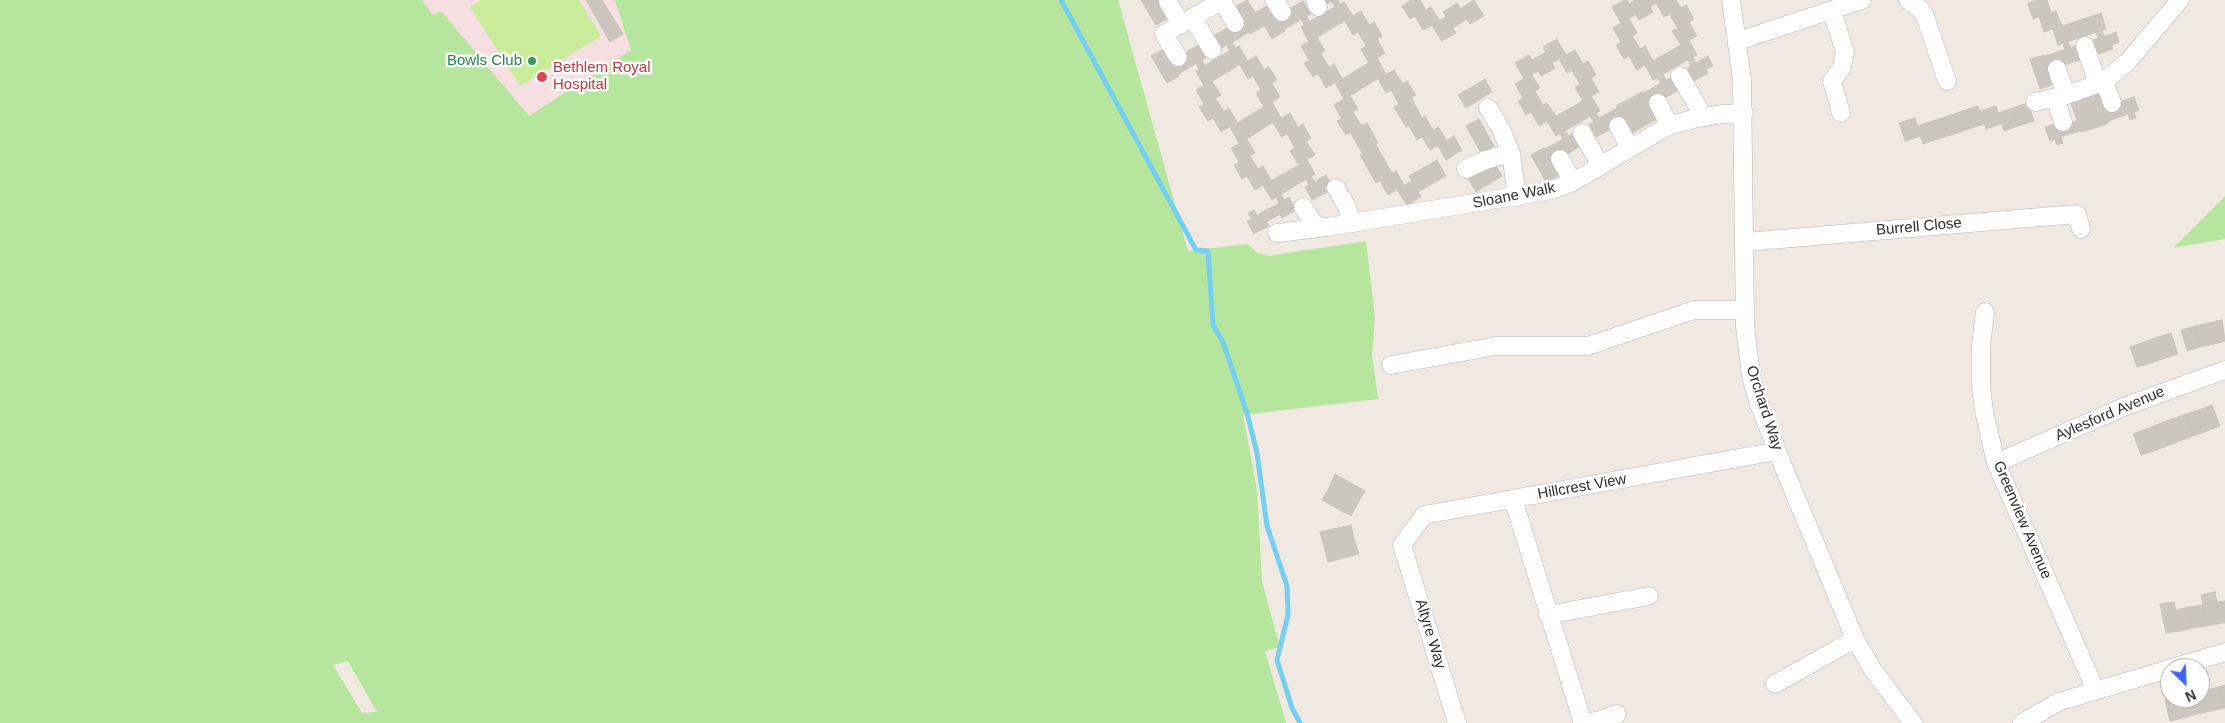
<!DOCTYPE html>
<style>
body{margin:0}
#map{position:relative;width:2225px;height:723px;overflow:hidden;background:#efe9e1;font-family:Helvetica,sans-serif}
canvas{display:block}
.north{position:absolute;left:2160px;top:658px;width:50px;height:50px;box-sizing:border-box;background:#fff;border:1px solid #ababab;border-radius:50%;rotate:156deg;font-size:14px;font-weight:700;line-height:20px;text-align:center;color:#2e2e2e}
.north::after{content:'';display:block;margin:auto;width:18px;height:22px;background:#4264fb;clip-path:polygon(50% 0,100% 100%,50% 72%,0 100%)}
</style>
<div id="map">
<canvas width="2225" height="723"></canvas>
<div class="north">N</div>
</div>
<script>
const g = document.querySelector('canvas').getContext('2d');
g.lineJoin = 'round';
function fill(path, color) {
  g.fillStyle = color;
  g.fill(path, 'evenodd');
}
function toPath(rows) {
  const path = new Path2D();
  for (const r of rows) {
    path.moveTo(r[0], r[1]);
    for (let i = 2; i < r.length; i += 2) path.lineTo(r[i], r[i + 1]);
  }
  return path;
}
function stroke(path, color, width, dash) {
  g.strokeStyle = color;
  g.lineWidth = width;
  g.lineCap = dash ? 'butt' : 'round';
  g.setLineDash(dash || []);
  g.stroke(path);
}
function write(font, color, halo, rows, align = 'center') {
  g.font = font + ' Helvetica,sans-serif';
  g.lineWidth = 5;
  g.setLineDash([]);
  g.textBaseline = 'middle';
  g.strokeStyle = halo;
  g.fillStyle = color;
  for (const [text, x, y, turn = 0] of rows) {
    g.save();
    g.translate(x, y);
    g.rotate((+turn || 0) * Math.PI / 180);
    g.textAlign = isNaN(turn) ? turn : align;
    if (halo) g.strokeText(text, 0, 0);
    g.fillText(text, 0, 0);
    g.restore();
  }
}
fill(toPath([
 [422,0,615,0,631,50,529,116,441,11,433,16]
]), '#f5dfe0');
fill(toPath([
 [0,0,422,0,433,15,441,11,529,116,631,50,615,0,1118,0,1188,251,1248,244,1257,253,1268,256,1366,241,1375,318,1372,354,1378,399,1243,415,1257,490,1262,582,1280,647,1265,651,1286,723,0,723],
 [348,661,377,712,362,713,333,665],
 [2225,196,2225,239,2173,248]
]), '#b6e59e');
fill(toPath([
 [481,0,579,0,601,36,520,86,470,7]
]), '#c9ec9a');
stroke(toPath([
 [1061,0,1196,250,1208,251,1213,325,1223,342,1247,413,1257,453,1267,526,1287,586,1288,615,1277,660,1292,708,1300,723]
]), '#75cff0', 5);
const building = toPath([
 [586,0,602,0,623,34,610,42,586,0],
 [1141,0,1158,0,1168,18,1156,25,1141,0],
 [1247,0,1264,26,1250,34,1235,7,1247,0],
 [1325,0,1338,0,1340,4,1335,7,1331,1,1327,4,1325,0],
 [1411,0,1420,0,1426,10,1410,19,1402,6,1411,0],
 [1474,0,1484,16,1470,24,1460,9,1474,0],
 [1624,0,1627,0,1635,15,1621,23,1612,7,1624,0],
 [1636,0,1646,0,1653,12,1639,20,1629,4,1636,0],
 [1646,0,1661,0,1650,7,1646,0],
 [1661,0,1676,0,1681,8,1664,17,1656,3,1661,0],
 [2038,0,2047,0,2051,13,2033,19,2028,3,2038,0],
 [1303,1,1311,14,1307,16,1310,22,1304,25,1301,19,1297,22,1289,9,1303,1],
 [1344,2,1353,16,1331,29,1322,14,1344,2],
 [1457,3,1467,19,1453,28,1443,12,1457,3],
 [1269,5,1285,31,1272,39,1256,12,1269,5],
 [1686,5,1694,19,1678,28,1669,14,1686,5],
 [1431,7,1440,21,1423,30,1415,16,1431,7],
 [1361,11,1369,25,1353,35,1345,21,1361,11],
 [2056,11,2062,26,2044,32,2039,17,2056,11],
 [1291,13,1297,22,1290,26,1285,17,1291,13],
 [2101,13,2106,29,2082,37,2077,21,2101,13],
 [1322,14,1331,29,1309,42,1301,27,1322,14],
 [1285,17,1290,26,1284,30,1278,21,1285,17],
 [1446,17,1456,33,1442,41,1432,25,1446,17],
 [1629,18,1637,33,1621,42,1613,28,1629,18],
 [2077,21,2082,37,2058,45,2053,29,2077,21],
 [1374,22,1382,36,1366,46,1358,32,1374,22],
 [1689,22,1697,36,1681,45,1672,31,1689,22],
 [1244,23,1249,32,1243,36,1238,27,1244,23],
 [1229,27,1236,40,1232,42,1235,48,1230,51,1226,45,1222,48,1215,35,1229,27],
 [1238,27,1243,36,1236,40,1231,31,1238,27],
 [2102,31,2104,36,2109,35,2113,49,2098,54,2093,40,2098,38,2096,33,2102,31],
 [2116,32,2119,42,2112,45,2109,35,2116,32],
 [1632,35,1640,49,1624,59,1616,45,1632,35],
 [1317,37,1325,51,1309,60,1301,46,1317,37],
 [1377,39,1385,53,1369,63,1361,49,1377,39],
 [1557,39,1566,55,1552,63,1543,47,1557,39],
 [1689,40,1697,55,1675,67,1667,53,1689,40],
 [2068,42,2071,48,2075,46,2080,60,2064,65,2060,51,2065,50,2063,43,2068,42],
 [1199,45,1206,58,1202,60,1205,66,1199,69,1196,63,1192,66,1184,53,1199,45],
 [1239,46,1247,60,1226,73,1217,58,1239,46],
 [1645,46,1653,61,1637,70,1629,56,1645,46],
 [1164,49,1179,76,1167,83,1151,56,1164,49],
 [1575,50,1583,64,1567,73,1559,59,1575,50],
 [2060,51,2063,61,2056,64,2052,54,2060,51],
 [1546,52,1555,68,1541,76,1532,60,1546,52],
 [1667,53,1675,67,1653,80,1645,65,1667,53],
 [1321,54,1329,67,1313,77,1304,63,1321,54],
 [2052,54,2056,64,2048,66,2045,56,2052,54],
 [1529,55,1538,71,1524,79,1515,63,1529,55],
 [2044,55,2054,84,2040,89,2030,59,2044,55],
 [1256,56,1264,69,1248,79,1240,65,1256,56],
 [1708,56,1713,66,1706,69,1701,60,1708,56],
 [1186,57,1192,66,1185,70,1180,61,1186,57],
 [1693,57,1696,63,1701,60,1708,73,1694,81,1687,68,1691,66,1688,60,1693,57],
 [1217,58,1226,73,1204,86,1196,71,1217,58],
 [1377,58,1386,74,1372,82,1363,66,1377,58],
 [1180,61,1185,70,1179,74,1173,65,1180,61],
 [1588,61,1596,75,1580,84,1572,70,1588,61],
 [1334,64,1342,78,1326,88,1318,74,1334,64],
 [1363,66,1372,82,1358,91,1349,75,1363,66],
 [1269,67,1277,80,1261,90,1253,76,1269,67],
 [1394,70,1403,84,1386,93,1378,79,1394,70],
 [1531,74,1540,88,1523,98,1515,84,1531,74],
 [1349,75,1358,91,1344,99,1335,83,1349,75],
 [1663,75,1666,80,1670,78,1678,90,1663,99,1656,86,1661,83,1657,78,1663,75],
 [1591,78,1599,92,1583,101,1575,87,1591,78],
 [1485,79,1492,92,1466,108,1458,95,1485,79],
 [1212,81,1221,95,1204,104,1196,90,1212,81],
 [1407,81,1416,95,1399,104,1391,90,1407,81],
 [1272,83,1280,97,1264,107,1256,93,1272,83],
 [1656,86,1661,95,1654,99,1649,90,1656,86],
 [1649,90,1654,99,1648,102,1643,93,1649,90],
 [1535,91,1543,105,1526,115,1518,101,1535,91],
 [1642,92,1657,119,1644,126,1629,99,1642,92],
 [2100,93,2109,123,2095,128,2085,98,2100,93],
 [1350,95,1358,109,1342,119,1334,105,1350,95],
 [1591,96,1600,111,1578,123,1569,109,1591,96],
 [1411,97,1422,118,1406,127,1394,107,1411,97],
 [2134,97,2139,110,2134,112,2136,118,2130,120,2128,114,2123,116,2119,102,2134,97],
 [1215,98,1224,111,1208,121,1199,107,1215,98],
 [2085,98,2095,128,2081,132,2071,103,2085,98],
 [1629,99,1644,126,1631,134,1616,106,1629,99],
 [1272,102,1281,118,1267,126,1258,110,1272,102],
 [1547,103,1556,116,1539,126,1531,112,1547,103],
 [2028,103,2034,121,2018,126,2013,108,2028,103],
 [1978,106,1984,124,1969,129,1963,111,1978,106],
 [1996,106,2001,124,1986,129,1980,111,1996,106],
 [2120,106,2123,116,2116,118,2113,108,2120,106],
 [1229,108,1237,122,1221,132,1213,118,1229,108],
 [1617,108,1622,118,1615,121,1610,112,1617,108],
 [2013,108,2018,126,2004,131,1998,113,2013,108],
 [2113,108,2116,118,2109,121,2105,111,2113,108],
 [1569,109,1578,123,1556,136,1547,121,1569,109],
 [1258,110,1267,126,1253,135,1244,119,1258,110],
 [1963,111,1969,129,1954,134,1948,116,1963,111],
 [1353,112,1362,126,1346,135,1337,121,1353,112],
 [1610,112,1615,121,1608,125,1603,116,1610,112],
 [1290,113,1298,127,1282,137,1273,123,1290,113],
 [1596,113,1599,118,1603,116,1611,129,1596,137,1589,124,1594,122,1590,116,1596,113],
 [1425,116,1433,130,1417,140,1409,126,1425,116],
 [1948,116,1954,134,1938,139,1933,121,1948,116],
 [1915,118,1921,136,1905,141,1899,123,1915,118],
 [1244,119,1253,135,1239,143,1230,127,1244,119],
 [1479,119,1494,146,1481,153,1466,126,1479,119],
 [1933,121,1938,139,1923,144,1917,126,1933,121],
 [2077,121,2080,131,2073,133,2070,123,2077,121],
 [2061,122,2066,135,2061,137,2063,143,2057,145,2055,139,2050,141,2045,127,2061,122],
 [1367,123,1378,143,1362,153,1350,132,1367,123],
 [2070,123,2073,133,2066,135,2062,126,2070,123],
 [1303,124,1311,138,1295,148,1287,134,1303,124],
 [1438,127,1447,141,1430,150,1422,137,1438,127],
 [1565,130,1568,136,1573,133,1580,146,1566,155,1558,142,1563,139,1560,133,1565,130],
 [1454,136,1462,150,1446,160,1438,146,1454,136],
 [1247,139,1255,153,1239,162,1231,148,1247,139],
 [1306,141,1315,155,1298,164,1290,151,1306,141],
 [1558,142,1564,151,1557,154,1552,145,1558,142],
 [1376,145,1384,159,1368,169,1360,155,1376,145],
 [1552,145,1557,154,1550,158,1545,149,1552,145],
 [1544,148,1560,175,1546,182,1531,155,1544,148],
 [1250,156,1258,169,1242,179,1234,165,1250,156],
 [1384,159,1392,173,1376,183,1368,169,1384,159],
 [1307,160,1315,174,1293,187,1285,173,1307,160],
 [1437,160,1446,176,1432,184,1423,168,1437,160],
 [1495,164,1502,176,1476,192,1468,179,1495,164],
 [1263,166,1271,180,1255,190,1247,176,1263,166],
 [1423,168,1432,184,1418,192,1409,176,1423,168],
 [1396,171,1404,185,1388,195,1380,181,1396,171],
 [1285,173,1293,187,1272,200,1263,185,1285,173],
 [1326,175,1331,184,1324,188,1319,179,1326,175],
 [1311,176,1315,182,1319,179,1327,192,1312,200,1305,187,1309,185,1306,180,1311,176],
 [1411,181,1421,197,1407,205,1397,190,1411,181],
 [1281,194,1284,200,1289,197,1296,210,1282,218,1274,206,1279,203,1276,197,1281,194],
 [1274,206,1280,214,1273,218,1268,209,1274,206],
 [1268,209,1273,218,1267,222,1261,213,1268,209],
 [1254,210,1257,216,1261,213,1269,226,1254,234,1247,221,1252,219,1248,213,1254,210],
 [2222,320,2225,341,2214,344,2209,323,2222,320],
 [2209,323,2214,344,2200,347,2195,326,2209,323],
 [2195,326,2200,347,2187,351,2181,330,2195,326],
 [2171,333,2178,354,2165,358,2158,337,2171,333],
 [2158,337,2165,358,2151,363,2144,342,2158,337],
 [2144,342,2151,363,2137,367,2130,347,2144,342],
 [2212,405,2220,426,2207,431,2199,410,2212,405],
 [2199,410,2207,431,2193,436,2186,414,2199,410],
 [2186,414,2193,436,2180,441,2172,419,2186,414],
 [2172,419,2180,441,2167,446,2159,424,2172,419],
 [2159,424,2167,446,2154,451,2146,429,2159,424],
 [2146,429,2154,451,2141,455,2133,434,2146,429],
 [1335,474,1365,491,1358,503,1329,488,1335,474],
 [1329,488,1358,503,1351,516,1322,500,1329,488],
 [1351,525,1354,539,1324,547,1320,532,1351,525],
 [1354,539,1359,554,1328,562,1324,547,1354,539],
 [2215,592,2221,623,2207,626,2201,595,2215,592],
 [2225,601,2225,623,2221,623,2217,602,2225,601],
 [2174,602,2180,631,2166,633,2160,604,2174,602],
 [2203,605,2207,626,2193,628,2189,607,2203,605],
 [2189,607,2193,628,2180,631,2176,610,2189,607],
 [2225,685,2225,708,2219,687,2225,685],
 [2219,687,2225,708,2211,711,2206,690,2219,687],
 [2206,690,2211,711,2197,714,2193,698,2200,698,2200,692,2206,690],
 [2178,698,2193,698,2197,714,2183,718,2178,698],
 [2178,698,2183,718,2170,721,2165,700,2178,698]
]);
fill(building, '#cbc7bf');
stroke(building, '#cbc5ba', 1);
const minor = toPath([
 [1274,0,1282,12],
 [1315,0,1318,7],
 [1731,0,1742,80,1745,326,1751,376,1759,404,1783,466,1855,639,1873,670,1913,723],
 [1908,0,1920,9,1925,16,1947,81],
 [1222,1,1235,23],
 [1168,2,1181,24],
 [1832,11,1845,52,1842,67,1832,81,1841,113],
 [1193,18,1212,50],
 [1738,41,1862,0],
 [2085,46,2098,84],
 [1178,57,1164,34,1223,0],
 [2057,69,2066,95],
 [1680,76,1698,107,1700,117],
 [2104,81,2112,103],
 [2055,97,2063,122],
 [2035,102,2066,95,2098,84,2111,76,2129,60,2180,0],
 [1658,103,1670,126],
 [1488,108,1501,129,1511,153,1517,197],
 [1618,126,1630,148],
 [1582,133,1601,166],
 [1560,159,1573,182],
 [1466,169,1485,160,1511,153],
 [1336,188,1347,207,1352,223],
 [1303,207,1313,222,1318,226,1328,227,1552,190,1573,182,1668,126,1697,118,1723,114,1744,113],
 [1277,233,1327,227],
 [1745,242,2077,214,2081,229],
 [1985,312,1981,346,1981,387,1984,411,1996,463,2096,691],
 [1391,365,1496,346,1588,346,1694,310,1745,310],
 [1996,463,2126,406,2225,370],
 [1513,499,1583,723],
 [1548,615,1649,596],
 [1775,684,1855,639],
 [1457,723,1402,545,1424,515,1777,451],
 [1589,723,1617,714],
 [2022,723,2058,702,2225,652]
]);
stroke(minor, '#b4b7c1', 19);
stroke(minor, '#fff', 18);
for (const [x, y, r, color] of [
 [532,61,5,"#2e9e5b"],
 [542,77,6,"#e0444e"]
]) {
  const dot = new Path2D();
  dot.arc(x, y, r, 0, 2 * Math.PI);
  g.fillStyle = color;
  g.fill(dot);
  stroke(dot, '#fff', 2);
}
write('15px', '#27864d', '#fff', [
 ["Bowls Club",522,61]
], 'right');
write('15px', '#be3a42', '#fff', [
 ["Bethlem Royal",553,68],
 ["Hospital",553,85]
], 'left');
write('15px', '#2e2e2e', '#fff', [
 ["Sloane Walk",1514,196,-11],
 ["Burrell Close",1919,227,-5],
 ["Orchard Way",1764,408,72],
 ["Aylesford Avenue",2110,414,-23],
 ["Hillcrest View",1582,487,-10],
 ["Greenview Avenue",2022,520,67],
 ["Altyre Way",1430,634,73]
]);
</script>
